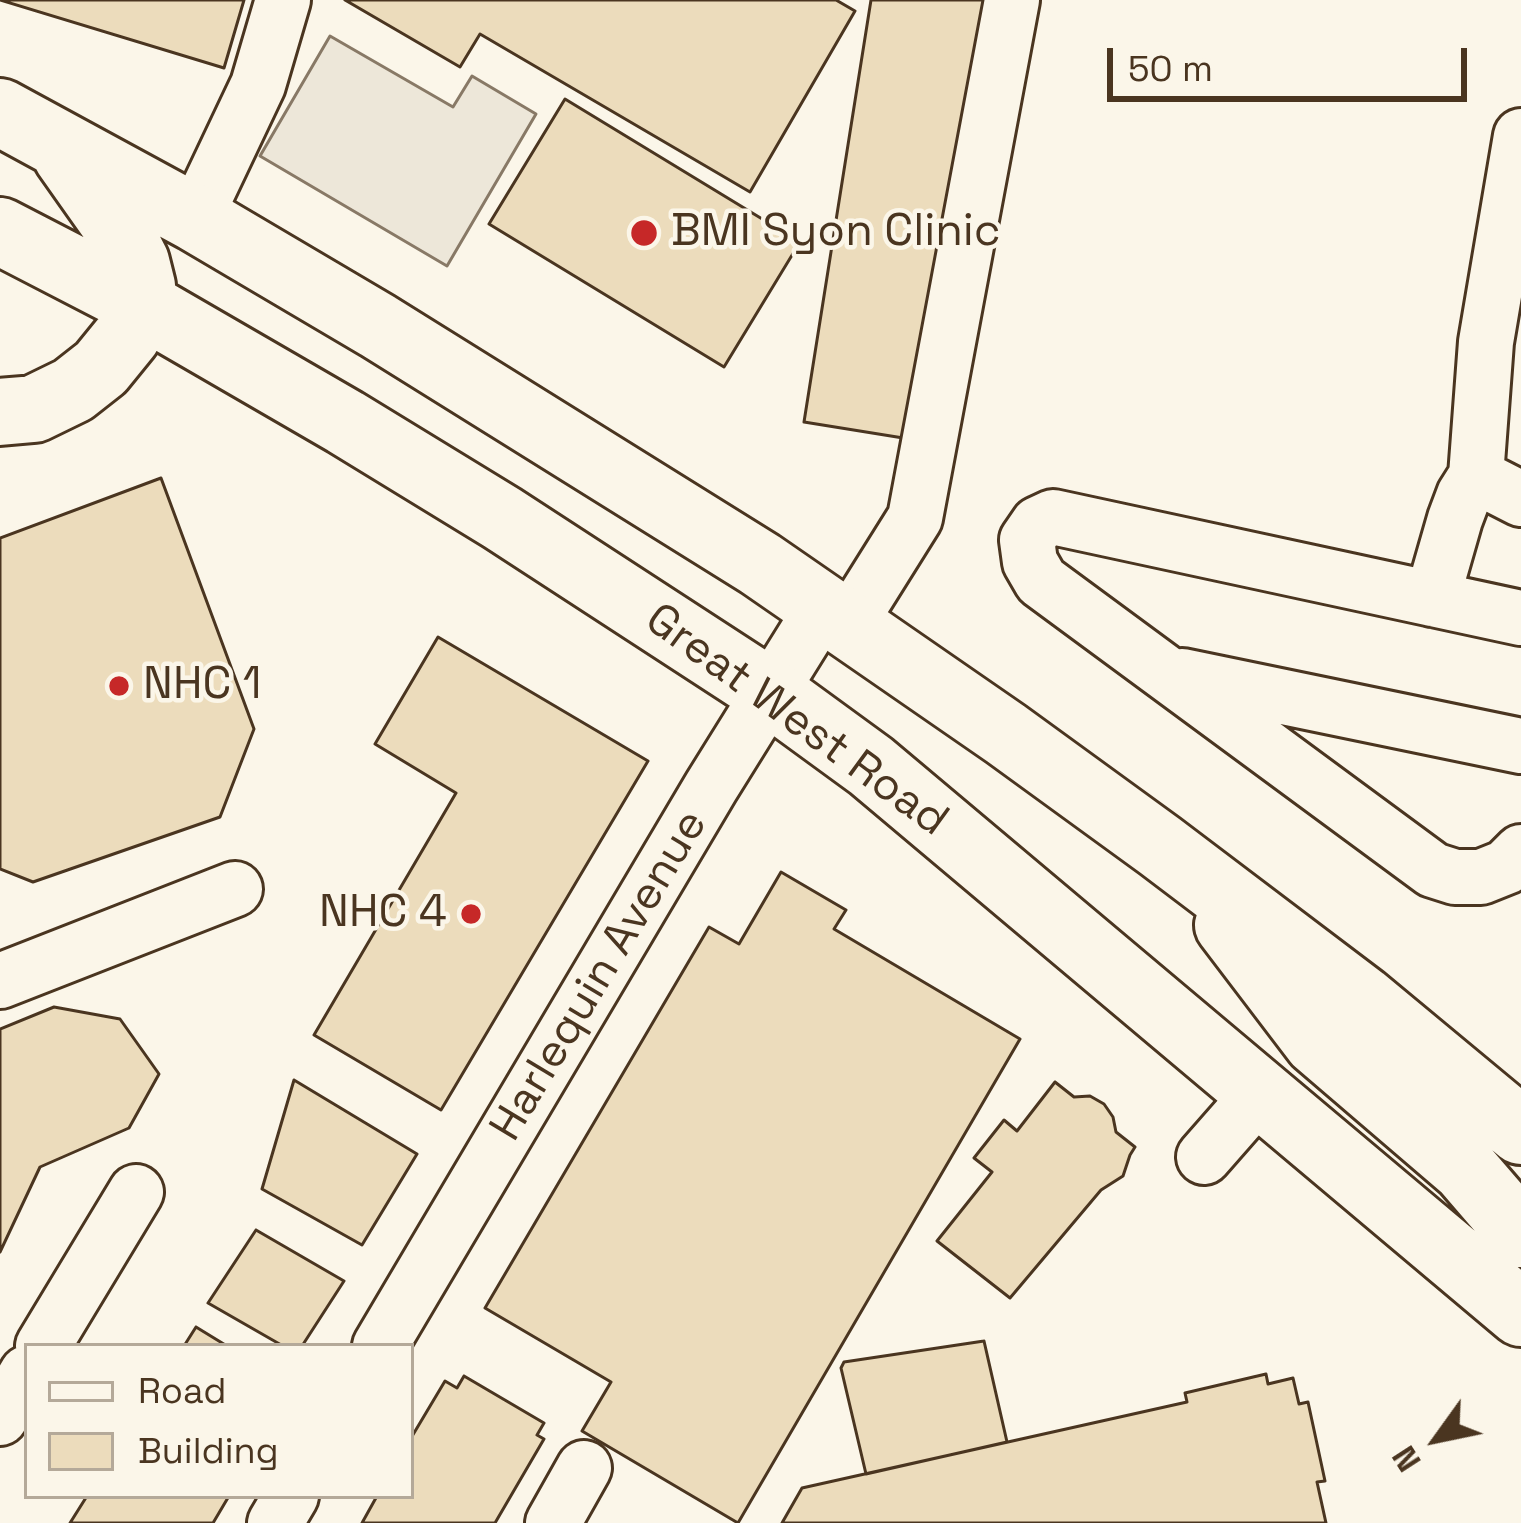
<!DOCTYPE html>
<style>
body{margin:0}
#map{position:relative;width:1521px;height:1523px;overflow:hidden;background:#fbf6e9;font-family:"Space Grotesk",sans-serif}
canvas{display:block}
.legend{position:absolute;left:24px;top:1343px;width:390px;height:156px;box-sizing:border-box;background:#fbf6e9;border:3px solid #b4a999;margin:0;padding:15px 21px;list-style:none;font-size:36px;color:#4a3520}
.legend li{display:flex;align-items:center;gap:24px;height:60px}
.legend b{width:60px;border:3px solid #b4a999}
.north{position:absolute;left:1377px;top:1379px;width:120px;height:120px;-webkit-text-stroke:9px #fbf6e9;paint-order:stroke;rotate:237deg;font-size:33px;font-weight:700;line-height:48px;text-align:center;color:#4a3520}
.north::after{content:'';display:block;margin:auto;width:42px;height:54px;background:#4a3520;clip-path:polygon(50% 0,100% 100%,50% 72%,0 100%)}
.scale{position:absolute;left:1107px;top:48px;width:360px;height:54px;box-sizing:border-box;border:6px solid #4a3520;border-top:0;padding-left:15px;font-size:36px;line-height:42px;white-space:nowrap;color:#4a3520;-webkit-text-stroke:9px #fbf6e9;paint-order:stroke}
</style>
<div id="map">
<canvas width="1521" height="1523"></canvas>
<ul class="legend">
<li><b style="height:15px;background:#fbf6e9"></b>Road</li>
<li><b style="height:33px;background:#ecdcbc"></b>Building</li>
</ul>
<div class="north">N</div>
<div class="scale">50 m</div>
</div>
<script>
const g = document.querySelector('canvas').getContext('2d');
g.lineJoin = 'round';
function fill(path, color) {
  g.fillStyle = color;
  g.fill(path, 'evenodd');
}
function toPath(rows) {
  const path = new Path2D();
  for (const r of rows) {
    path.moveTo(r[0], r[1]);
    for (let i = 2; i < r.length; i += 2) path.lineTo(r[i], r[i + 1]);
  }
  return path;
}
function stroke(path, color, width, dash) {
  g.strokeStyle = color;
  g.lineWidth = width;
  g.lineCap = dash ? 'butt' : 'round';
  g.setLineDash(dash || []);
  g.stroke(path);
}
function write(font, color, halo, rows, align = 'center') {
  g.font = font + ' "Space Grotesk",sans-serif';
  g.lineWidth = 9;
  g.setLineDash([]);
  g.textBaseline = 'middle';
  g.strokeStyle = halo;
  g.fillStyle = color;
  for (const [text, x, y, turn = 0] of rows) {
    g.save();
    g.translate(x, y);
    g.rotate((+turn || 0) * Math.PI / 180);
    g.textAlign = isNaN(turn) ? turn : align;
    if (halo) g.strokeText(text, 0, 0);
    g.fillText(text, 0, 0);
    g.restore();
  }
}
const parking = toPath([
 [330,36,453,107,472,76,536,114,447,266,260,156,330,36]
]);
fill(parking, '#ede7d9');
stroke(parking, '#887966', 3);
const building = toPath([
 [0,0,244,0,224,68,0,0],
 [345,0,836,0,855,11,750,192,480,34,460,67,345,0],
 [871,0,999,0,928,442,804,422,871,0],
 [565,99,800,242,724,367,489,224,565,99],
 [161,478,254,729,220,817,33,882,0,869,0,538,161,478],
 [438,637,648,761,441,1110,314,1035,456,793,375,744,438,637],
 [781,872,846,910,834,929,1020,1039,738,1523,582,1431,611,1382,485,1308,709,927,739,944,781,872],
 [54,1007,120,1019,159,1074,129,1128,40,1167,0,1252,0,1029,54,1007],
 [294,1080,417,1154,362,1245,262,1189,294,1080],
 [1055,1082,1074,1097,1090,1096,1104,1104,1113,1117,1116,1132,1135,1147,1130,1155,1123,1176,1101,1190,1010,1298,937,1241,992,1172,974,1158,1004,1120,1017,1131,1055,1082],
 [256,1230,344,1281,302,1346,283,1346,208,1303,256,1230],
 [196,1327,227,1346,184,1346,196,1327],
 [984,1341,1007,1442,866,1474,841,1368,844,1362,984,1341],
 [1266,1374,1268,1384,1293,1378,1299,1404,1308,1402,1325,1481,1317,1482,1326,1523,782,1523,802,1488,1187,1402,1185,1393,1266,1374],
 [464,1376,544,1423,537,1435,544,1439,495,1523,362,1523,377,1496,411,1496,411,1438,445,1381,457,1388,464,1376],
 [87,1496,229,1496,213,1523,70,1523,87,1496]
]);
fill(building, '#ecdcbc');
stroke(building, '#4a3520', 3);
const minor = toPath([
 [195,218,258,85,283,0],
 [1476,476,1521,499],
 [1432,599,1455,519,1464,495,1476,476,1486,342,1521,136],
 [1521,618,1053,517,1038,524,1027,540,1030,562,1041,581,1433,870,1455,877,1481,877,1506,867,1521,852],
 [848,625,915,518,1012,0],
 [1182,676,1521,746],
 [0,981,235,889],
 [1204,1157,1261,1092],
 [43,1346,136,1192],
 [380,1346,711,787,823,607],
 [0,1418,27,1373],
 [275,1523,291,1496],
 [553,1523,584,1468]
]);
const highway = toPath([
 [0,112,195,218,378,326,760,564,1006,734,1160,846,1362,999,1521,1131],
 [0,231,143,305,345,422,502,518,771,693,871,766,1521,1313],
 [0,412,34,409,73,390,101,368,127,336,143,305,142,286,136,262,121,233,66,155],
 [1228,925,1317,1042,1465,1169,1521,1234]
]);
stroke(minor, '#4a3520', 60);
stroke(highway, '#4a3520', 72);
stroke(minor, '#fbf6e9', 54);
stroke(highway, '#fbf6e9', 66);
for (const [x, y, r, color] of [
 [644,233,15,"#c62828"],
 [119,686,12,"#c62828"],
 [471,914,12,"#c62828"]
]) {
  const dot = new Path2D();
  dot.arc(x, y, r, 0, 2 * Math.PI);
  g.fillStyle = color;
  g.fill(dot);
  stroke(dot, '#fbf6e9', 4.5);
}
write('45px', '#4a3520', '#fbf6e9', [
 ["BMI Syon Clinic",671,233],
 ["NHC 1",143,686],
 ["NHC 4",447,914,"right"]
], 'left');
write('45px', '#4a3520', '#fbf6e9', [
 ["Great West Road",796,721,36],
 ["Harlequin Avenue",600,976,-59]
]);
</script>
